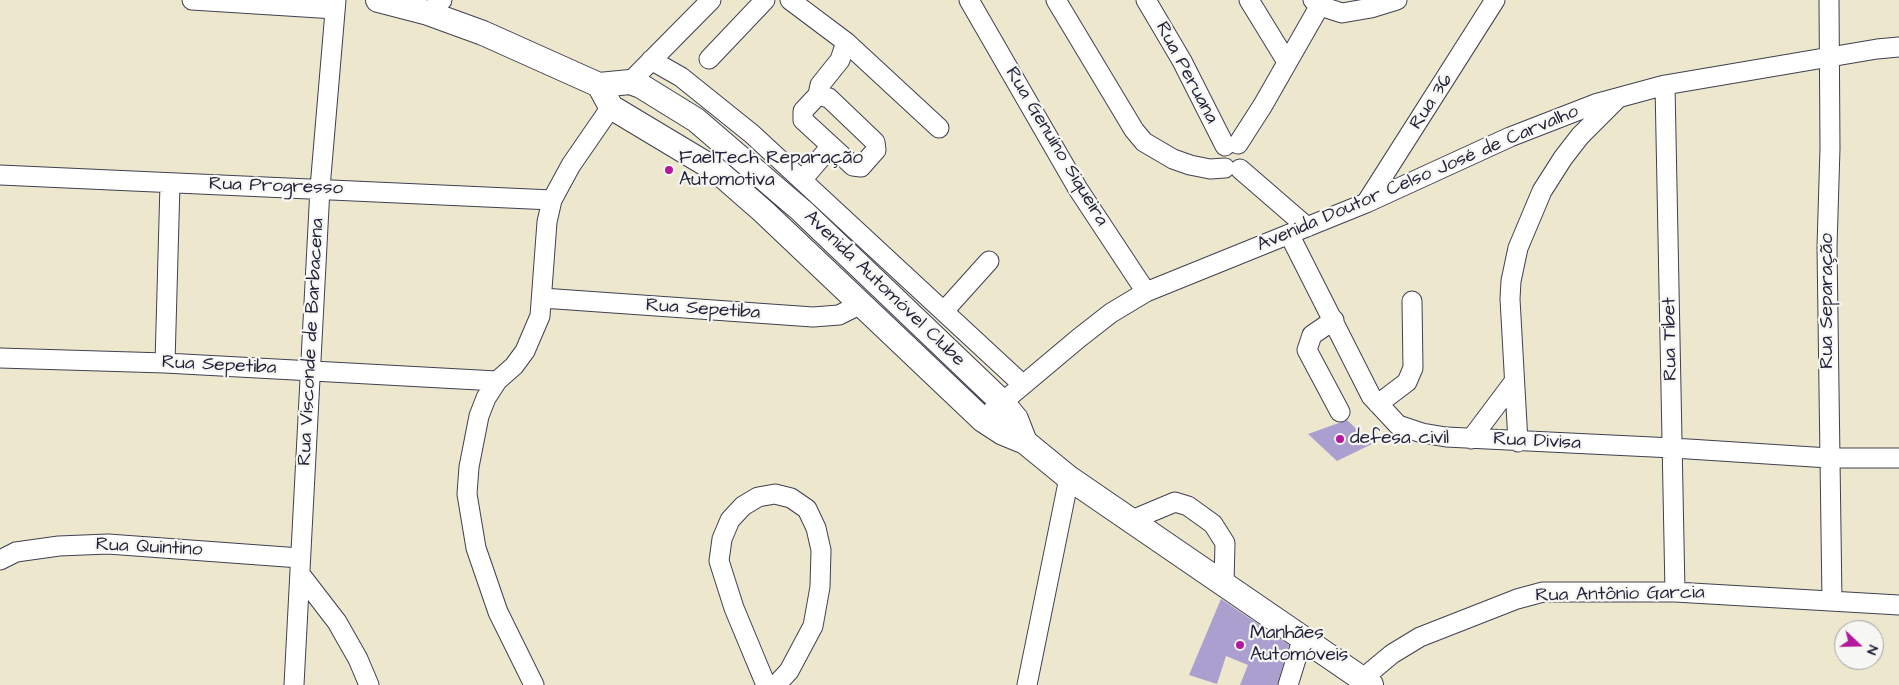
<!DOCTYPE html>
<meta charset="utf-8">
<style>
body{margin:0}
#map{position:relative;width:1899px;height:685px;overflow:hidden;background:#ece7cd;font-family:"Architects Daughter",sans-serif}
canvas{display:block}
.north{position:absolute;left:1834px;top:620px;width:50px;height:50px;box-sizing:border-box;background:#f6f6f2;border:1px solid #a1a1a9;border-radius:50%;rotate:111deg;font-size:14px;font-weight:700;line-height:20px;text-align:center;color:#22223b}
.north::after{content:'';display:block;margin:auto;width:18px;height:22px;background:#b5179e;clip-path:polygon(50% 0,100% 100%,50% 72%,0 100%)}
</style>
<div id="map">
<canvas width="1899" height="685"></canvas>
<div class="north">N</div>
</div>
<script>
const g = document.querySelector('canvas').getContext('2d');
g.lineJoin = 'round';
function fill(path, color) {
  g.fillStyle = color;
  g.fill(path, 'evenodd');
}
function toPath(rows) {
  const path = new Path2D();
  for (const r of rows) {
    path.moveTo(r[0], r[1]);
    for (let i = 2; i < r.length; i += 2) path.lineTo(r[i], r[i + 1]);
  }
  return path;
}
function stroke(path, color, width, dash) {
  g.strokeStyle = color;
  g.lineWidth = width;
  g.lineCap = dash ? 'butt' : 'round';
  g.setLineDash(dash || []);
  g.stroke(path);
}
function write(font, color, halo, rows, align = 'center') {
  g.font = font + ' "Architects Daughter",sans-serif';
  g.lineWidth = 4.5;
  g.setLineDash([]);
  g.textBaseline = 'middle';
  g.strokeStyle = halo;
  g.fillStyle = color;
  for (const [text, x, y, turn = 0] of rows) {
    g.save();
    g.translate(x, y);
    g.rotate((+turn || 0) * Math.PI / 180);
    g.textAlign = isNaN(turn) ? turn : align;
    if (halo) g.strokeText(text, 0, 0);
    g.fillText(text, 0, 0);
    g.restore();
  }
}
fill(toPath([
 [1347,420,1372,444,1337,461,1308,434],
 [1221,599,1289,645,1277,685,1240,685,1248,665,1226,656,1217,684,1189,675]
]), '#ab9fd0');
const minor = toPath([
 [192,0,335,9],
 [790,0,846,42,840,60,820,85,818,95],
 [969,0,1078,189,1146,292],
 [1056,0,1134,130,1144,142,1173,159,1190,165,1210,169,1225,168],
 [1146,0,1182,61,1225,146],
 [1249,0,1287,62],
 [1313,0,1320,6,1342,13,1371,8,1397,0],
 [1829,0,1830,148,1827,247,1832,601],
 [428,13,442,0],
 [846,42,939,128],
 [709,59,765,0],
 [651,60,681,77,752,134,1022,384],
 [630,82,711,0],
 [1665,85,1675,592],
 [818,95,829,98,875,142,876,150,861,167,853,166,803,120,803,111,818,95],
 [1238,144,1263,105,1323,0],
 [1240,169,1307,227],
 [0,175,552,200],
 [802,180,831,146],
 [1366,203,1495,0],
 [1289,234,1371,396,1398,425,1422,433,1446,437,1673,448,1829,458,1899,458],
 [542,298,813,317,839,315,861,304],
 [944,311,989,261],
 [1334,320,1312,335,1307,350,1340,412],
 [0,358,165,363,497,381],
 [165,363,170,184],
 [1378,404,1407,382,1413,368,1412,301],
 [992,411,1079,338,1111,313,1146,292,1366,203,1510,137,1595,104,1665,85,1877,49,1899,47],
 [1471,439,1513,383],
 [1518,442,1510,299,1511,281,1518,248,1542,191,1563,158,1580,136,1617,99],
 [1132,520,1175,502,1188,506,1213,524,1225,543,1224,583],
 [0,560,16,552,59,546,108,544,300,558],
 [300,574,337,622,358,659,369,685],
 [1362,679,1392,654,1420,637,1517,599,1543,592,1675,592,1899,605],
 [294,685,320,188,336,0],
 [534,685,498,612,476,548,467,494,469,467,479,416,486,398,497,381,514,366,525,351,540,316,547,222,552,200,571,165,611,107],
 [766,685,734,608,719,561,722,539,730,520,743,506,758,497,775,494,791,498,807,509,816,528,821,550,820,587,813,626,789,671,776,685],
 [1027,685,1069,478],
 [1288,685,1303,637]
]);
const major = toPath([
 [378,0,428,13,483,33,599,85,630,82,641,86,696,120,802,211,1002,402,1016,419,1025,442],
 [599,85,611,107,716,170,764,212,983,420,1003,433,1025,442,1069,478,1371,685]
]);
stroke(minor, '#404051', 21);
stroke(major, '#404051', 26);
stroke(minor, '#fff', 19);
stroke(major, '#fff', 24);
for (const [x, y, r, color] of [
 [669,170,5,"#b5179e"],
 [1340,439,5,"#b5179e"],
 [1240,645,5,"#b5179e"]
]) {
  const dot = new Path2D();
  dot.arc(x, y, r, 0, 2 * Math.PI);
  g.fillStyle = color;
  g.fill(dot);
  stroke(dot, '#f6f6f2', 2);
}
write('19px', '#22223b', '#f6f6f2', [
 ["Rua Peruana",1186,73,62],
 ["Rua 36",1432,102,-57],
 ["Rua Genuíno Siqueira",1056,147,59],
 ["Avenida Doutor Celso José de Carvalho",1418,179,-23],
 ["Rua Progresso",276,187,2],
 ["Avenida Automóvel Clube",884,289,44],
 ["Rua Separação",1828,301,-90],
 ["Rua Sepetiba",703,310,4],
 ["Rua Tibet",1671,339,-91],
 ["Rua Visconde de Barbacena",312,342,-87],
 ["Rua Sepetiba",219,366,3],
 ["Rua Divisa",1537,442,3],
 ["Rua Quintino",149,548,3],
 ["Rua Antônio Garcia",1620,595,-1]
]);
write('19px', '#22223b', '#f6f6f2', [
 ["FaelTech Reparação",679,159],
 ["Automotiva",679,181],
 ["defesa civil",1350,439],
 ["Manhães",1250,634],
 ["Automóveis",1250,656]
], 'left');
</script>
